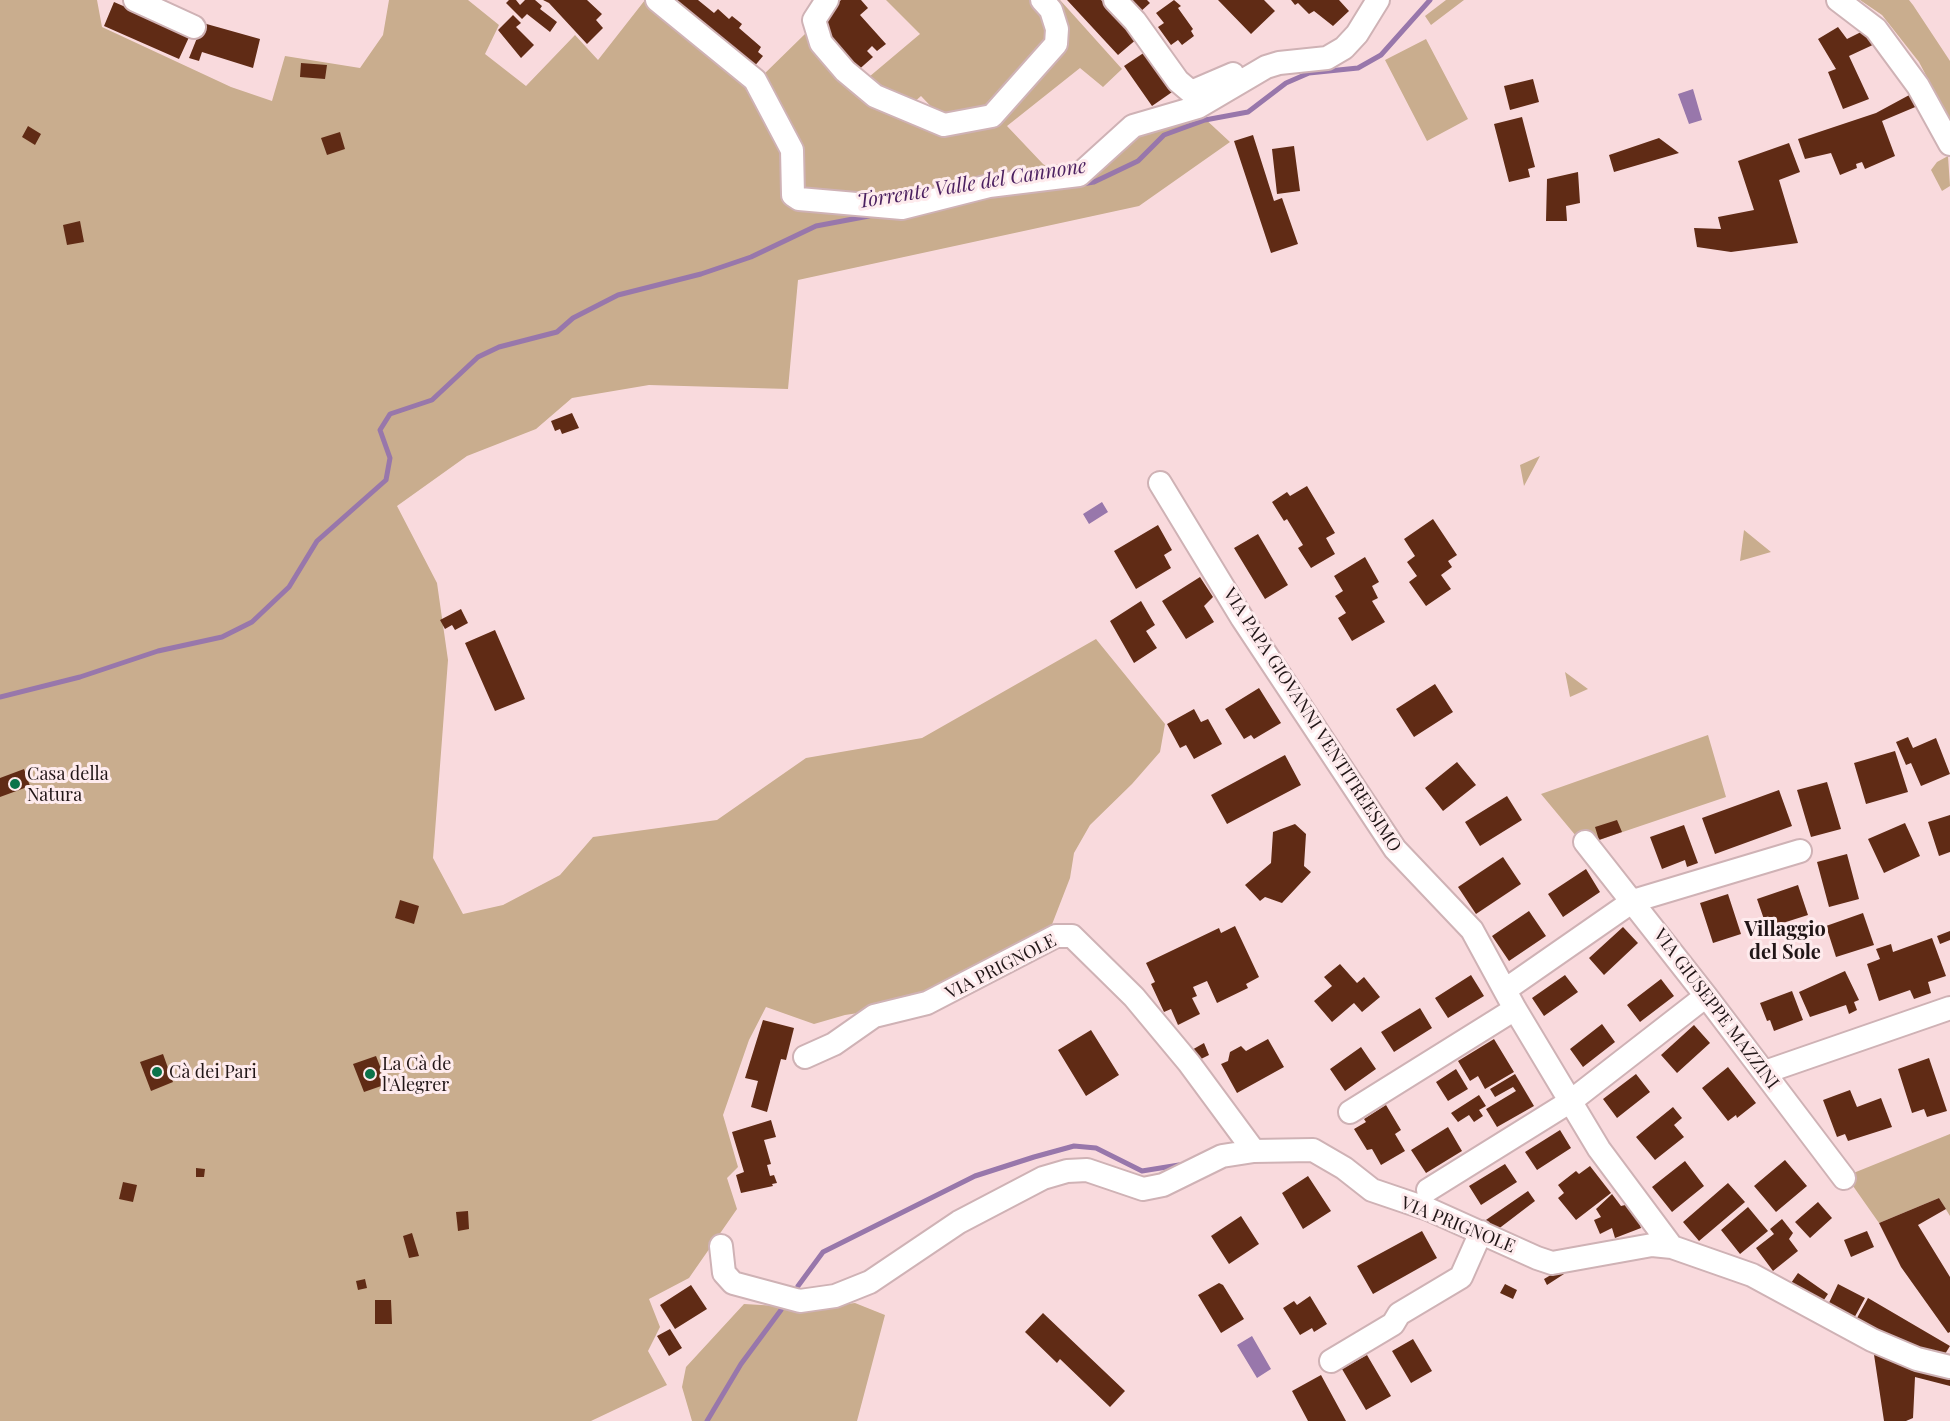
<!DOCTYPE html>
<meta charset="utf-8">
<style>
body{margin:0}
canvas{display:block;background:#f9dadd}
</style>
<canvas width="1950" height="1421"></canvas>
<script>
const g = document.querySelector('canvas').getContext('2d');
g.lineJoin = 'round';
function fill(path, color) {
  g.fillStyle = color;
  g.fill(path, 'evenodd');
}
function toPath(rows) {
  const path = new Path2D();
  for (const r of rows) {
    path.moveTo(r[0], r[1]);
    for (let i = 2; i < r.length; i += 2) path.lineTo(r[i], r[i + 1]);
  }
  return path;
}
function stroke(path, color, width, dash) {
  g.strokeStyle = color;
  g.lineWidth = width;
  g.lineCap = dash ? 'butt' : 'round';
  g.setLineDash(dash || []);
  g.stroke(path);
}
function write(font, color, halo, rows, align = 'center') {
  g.font = font + ' "Playfair Display",serif';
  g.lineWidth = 6;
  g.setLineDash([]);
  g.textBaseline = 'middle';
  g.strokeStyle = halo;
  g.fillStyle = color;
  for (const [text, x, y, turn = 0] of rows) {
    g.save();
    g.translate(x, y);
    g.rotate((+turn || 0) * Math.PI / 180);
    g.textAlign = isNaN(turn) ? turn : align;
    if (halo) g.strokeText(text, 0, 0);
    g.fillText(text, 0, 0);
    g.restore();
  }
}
fill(toPath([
 [0,0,97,0,102,27,231,87,272,101,285,56,360,68,383,35,389,0,468,0,499,25,485,54,526,86,575,35,598,60,645,0,747,86,790,151,789,201,859,216,910,214,993,190,1048,185,1161,125,1203,117,1230,142,1139,206,798,280,788,389,649,385,572,398,536,429,467,456,397,506,437,583,448,660,433,858,463,914,503,905,560,875,593,837,717,820,806,758,922,738,1096,639,1165,724,1160,752,1132,784,1090,825,1074,853,1070,878,1051,927,1033,943,891,1008,845,1015,814,1024,766,1007,749,1040,723,1115,738,1167,727,1178,737,1209,689,1278,649,1299,660,1327,648,1351,667,1385,591,1421,0,1421],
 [886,0,1036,0,1051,44,994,107,942,118,921,96,911,105,863,82,920,34],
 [1046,0,1060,0,1122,69,1103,87,1080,68,1007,126,1043,164,1056,172,901,206,797,193,759,79,806,33,837,71,946,130,993,120,1054,52],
 [1446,0,1464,0,1431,25,1425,16],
 [1860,0,1909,0,1913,5,1950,61,1950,121,1919,62,1882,15],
 [1426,39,1468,119,1427,141,1385,60],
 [1948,156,1950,186,1942,191,1931,170,1937,162],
 [1540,456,1524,486,1520,465],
 [1744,530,1771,552,1740,561],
 [1565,672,1588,689,1570,697],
 [1708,735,1726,797,1599,840,1581,842,1541,794],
 [1950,1134,1950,1216,1939,1198,1879,1223,1846,1176],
 [855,1303,885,1315,857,1421,692,1421,682,1387,686,1367,744,1304,813,1308]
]), '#c9ad8e');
fill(toPath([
 [1693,89,1702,120,1689,124,1678,94],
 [1102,502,1108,512,1089,524,1083,514],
 [1252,1336,1271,1369,1257,1378,1237,1345]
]), '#9877ab');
stroke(toPath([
 [1082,184,1094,182,1138,161,1164,135,1205,120,1248,112,1286,83,1309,73,1358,68,1381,55,1430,0],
 [0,697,80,677,158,651,222,637,252,622,289,587,317,541,386,480,390,458,380,430,390,414,432,400,478,357,499,347,557,332,573,318,618,295,701,274,751,257,816,226,869,216],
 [798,1286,823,1252,975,1176,1034,1157,1074,1146,1096,1148,1142,1171,1179,1165],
 [707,1421,741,1364,781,1310]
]), '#9877ab', 5);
fill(toPath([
 [509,0,516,0,520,5,525,0,535,0,542,6,540,9,557,22,550,32,527,14,522,19,506,3],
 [543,0,587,0,602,14,596,20,603,28,587,44,549,3],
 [666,0,698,0,714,13,718,9,729,19,732,16,742,24,739,28,761,47,758,52,763,56,753,68],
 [841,0,861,0,868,8,860,15,886,44,877,51,872,46,867,51,873,57,855,73,825,40,820,21],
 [1067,0,1101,0,1138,38,1118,55],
 [1127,0,1147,0,1150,3,1139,13],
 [1174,0,1181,6,1178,8,1193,29,1191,31,1194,36,1182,45,1178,40,1171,45,1158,27,1164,23,1156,13],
 [1218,0,1264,0,1275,11,1251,34],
 [1291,0,1339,0,1349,11,1333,26,1314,11,1309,14,1298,3,1295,5],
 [114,2,190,35,179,59,104,26],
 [513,15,521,23,516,27,534,45,521,58,498,30],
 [203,23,260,39,253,68,202,52,199,61,189,58],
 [1838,27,1847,39,1865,30,1877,43,1849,56,1869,99,1843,109,1828,72,1836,69,1818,39],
 [1148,50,1175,90,1152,106,1124,66],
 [301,63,327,65,325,79,300,77],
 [1533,79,1539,102,1510,110,1504,86],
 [1913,93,1920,105,1882,121,1895,156,1865,169,1862,162,1856,164,1857,168,1840,175,1831,153,1805,159,1798,139,1876,113],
 [1522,117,1535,167,1528,169,1530,177,1509,182,1494,124],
 [28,126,41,134,35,145,22,137],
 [340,132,345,149,327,155,321,138],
 [1253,135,1274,201,1282,198,1298,244,1271,253,1234,141],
 [1659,138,1679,153,1614,172,1609,155],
 [1789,143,1800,172,1779,180,1798,243,1731,252,1697,247,1694,228,1721,229,1718,217,1754,210,1738,161],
 [1294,146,1300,191,1277,194,1272,149],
 [1578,172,1580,203,1566,206,1567,221,1546,221,1547,179],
 [80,221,84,242,67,245,63,225],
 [572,413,579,428,562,434,560,429,555,431,551,421],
 [1307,486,1335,533,1326,538,1335,554,1311,568,1298,548,1303,545,1287,519,1284,521,1272,502,1287,492,1290,496],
 [1433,519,1457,555,1448,561,1452,567,1441,575,1451,589,1426,606,1409,582,1417,576,1407,562,1415,556,1404,539],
 [1158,525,1172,550,1164,555,1171,568,1136,589,1114,551],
 [1258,534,1288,585,1265,599,1234,548],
 [1365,557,1379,582,1372,586,1378,598,1372,601,1385,622,1352,641,1338,618,1346,613,1335,596,1343,591,1334,576],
 [1200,577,1213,597,1204,606,1214,622,1186,639,1162,601],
 [1141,601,1155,625,1146,631,1157,648,1134,663,1110,621],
 [461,609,468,623,455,630,452,625,445,629,440,620],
 [495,630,525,699,495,711,465,643],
 [1435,684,1453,712,1414,737,1396,709],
 [1259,688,1281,723,1254,739,1251,735,1244,739,1225,709],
 [1194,709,1201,722,1208,719,1222,744,1194,759,1186,745,1180,748,1167,724],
 [1908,737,1913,748,1936,738,1950,774,1921,786,1911,763,1906,765,1896,742],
 [1895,751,1908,792,1866,804,1854,763],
 [1285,755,1301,785,1227,824,1211,795],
 [1457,762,1476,785,1443,811,1425,788],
 [24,769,30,786,0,797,0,778],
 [1827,782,1841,829,1811,837,1797,790],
 [1779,790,1792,826,1715,854,1702,818],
 [1507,796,1522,820,1480,846,1465,822],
 [1950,815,1950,852,1939,856,1928,822],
 [1617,820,1622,832,1599,840,1595,827],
 [1905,823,1920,856,1884,873,1868,839],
 [1295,824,1306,834,1304,866,1311,872,1282,903,1265,897,1260,901,1245,885,1271,863,1273,832],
 [1684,825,1698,863,1687,867,1685,860,1662,869,1650,837],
 [1847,854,1859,899,1829,907,1817,862],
 [1503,857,1521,884,1476,914,1458,887],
 [1586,869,1600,892,1563,917,1548,894],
 [1798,885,1808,915,1767,928,1757,899],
 [1728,894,1741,934,1713,943,1700,903],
 [400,900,419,906,414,924,395,918],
 [1529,911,1546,936,1509,961,1492,936],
 [1863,913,1874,945,1836,957,1826,926],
 [1235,926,1259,977,1246,984,1248,988,1217,1003,1207,981,1193,987,1197,996,1192,998,1200,1014,1178,1025,1171,1009,1164,1012,1151,984,1155,982,1146,963,1219,928,1221,933],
 [1623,927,1638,943,1604,975,1589,958],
 [1950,931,1950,940,1940,944,1937,936],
 [1932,938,1946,976,1928,982,1931,993,1914,999,1910,990,1879,1001,1867,964,1880,959,1876,949,1891,944,1893,952],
 [1340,964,1357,983,1364,977,1380,997,1362,1012,1354,1003,1332,1022,1314,1001,1332,986,1324,977],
 [1845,971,1859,1000,1854,1002,1857,1010,1849,1014,1846,1005,1810,1017,1799,992],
 [1471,975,1484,996,1448,1018,1435,998],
 [1565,975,1578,992,1544,1016,1532,998],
 [1661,979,1674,996,1640,1022,1627,1005],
 [1792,991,1803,1020,1774,1031,1770,1020,1767,1021,1760,1003],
 [1420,1008,1432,1028,1394,1052,1381,1032],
 [763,1020,794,1028,786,1060,781,1059,767,1112,751,1107,758,1081,745,1078],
 [1602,1024,1615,1042,1583,1067,1570,1049],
 [1694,1025,1710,1043,1677,1073,1661,1055],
 [1091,1030,1119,1075,1086,1096,1058,1050],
 [1268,1039,1284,1067,1237,1093,1221,1064,1228,1061,1230,1052,1241,1046,1246,1051],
 [1494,1039,1514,1072,1485,1089,1478,1076,1470,1081,1458,1061],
 [1204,1043,1209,1055,1195,1062,1190,1051],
 [1361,1047,1376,1069,1345,1091,1330,1069],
 [163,1054,173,1082,151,1091,140,1062],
 [376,1056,387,1084,364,1092,353,1064],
 [1929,1058,1947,1111,1927,1117,1924,1109,1912,1113,1898,1069],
 [1728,1067,1756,1103,1737,1118,1736,1115,1728,1121,1702,1088],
 [1456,1069,1468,1089,1448,1101,1436,1082],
 [1515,1074,1534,1106,1497,1127,1486,1109,1516,1091,1513,1087,1495,1097,1490,1089],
 [1636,1074,1650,1092,1617,1118,1603,1099],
 [1850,1090,1857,1107,1881,1098,1892,1127,1848,1141,1845,1134,1837,1137,1823,1100],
 [1479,1095,1486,1106,1479,1110,1483,1116,1474,1122,1469,1115,1458,1122,1451,1113],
 [1386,1105,1401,1130,1395,1134,1405,1151,1381,1165,1372,1149,1367,1150,1354,1129,1366,1122,1364,1119],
 [1673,1107,1682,1118,1674,1125,1684,1137,1655,1160,1636,1137],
 [771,1120,776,1137,764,1140,771,1164,767,1165,770,1176,774,1175,777,1183,772,1184,773,1186,741,1193,736,1175,744,1172,732,1132],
 [1448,1127,1462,1151,1426,1173,1411,1150],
 [1560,1130,1571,1148,1537,1170,1525,1152],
 [1785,1160,1807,1186,1776,1212,1754,1186],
 [1685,1161,1704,1186,1672,1212,1652,1187],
 [1505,1164,1517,1182,1481,1205,1469,1186],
 [1590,1166,1611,1193,1576,1220,1558,1198,1564,1193,1558,1185,1576,1171,1579,1174],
 [196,1168,205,1169,204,1177,196,1177],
 [1308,1176,1331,1211,1303,1229,1282,1193],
 [123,1182,137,1185,133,1202,119,1199],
 [1728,1183,1745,1202,1699,1241,1683,1222],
 [1528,1191,1535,1201,1497,1230,1483,1222],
 [1612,1194,1621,1206,1633,1203,1641,1228,1615,1238,1612,1228,1600,1234,1594,1220,1601,1217,1596,1209],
 [1939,1198,1946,1209,1918,1225,1950,1277,1950,1332,1948,1333,1901,1267,1879,1223],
 [1818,1202,1832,1218,1810,1238,1795,1222],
 [1748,1207,1768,1231,1740,1254,1721,1230],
 [468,1211,469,1229,458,1231,456,1212],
 [1241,1216,1259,1244,1229,1264,1211,1236],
 [1782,1219,1793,1233,1789,1239,1798,1251,1773,1271,1756,1248,1774,1234,1770,1229],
 [1422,1231,1437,1258,1373,1294,1357,1266],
 [1867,1231,1874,1247,1851,1257,1844,1240],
 [412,1233,419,1256,409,1258,403,1236],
 [1561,1269,1564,1274,1547,1285,1544,1279],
 [1798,1273,1828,1294,1819,1307,1789,1286],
 [365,1279,367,1288,358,1290,356,1281],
 [1219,1283,1223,1285,1244,1319,1221,1333,1198,1295],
 [1505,1284,1517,1290,1513,1299,1500,1293],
 [1838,1284,1865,1298,1852,1322,1826,1309],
 [691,1285,707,1309,675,1329,660,1305],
 [1310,1296,1327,1324,1314,1332,1312,1328,1300,1335,1283,1308,1294,1301,1297,1305],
 [1868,1298,1950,1346,1940,1362,1857,1318],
 [375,1300,391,1300,392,1324,375,1324],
 [1043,1313,1125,1391,1110,1407,1060,1359,1057,1363,1025,1332],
 [670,1329,682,1348,669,1356,657,1336],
 [1413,1339,1432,1371,1411,1383,1392,1351],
 [1873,1348,1950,1374,1950,1386,1915,1377,1913,1418,1906,1421,1884,1421],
 [1367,1355,1391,1396,1366,1410,1342,1369],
 [1321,1375,1346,1421,1308,1421,1292,1391]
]), '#602b15');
const minor = toPath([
 [135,0,194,27],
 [657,0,755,80,792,150,793,195,799,199,902,208,989,186,1079,175,1133,126,1198,107,1266,67,1279,63,1327,58,1344,48,1357,34,1378,0],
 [827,0,814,20,821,43,845,71,875,96,944,125,992,116,1056,44,1057,29,1051,10,1042,0],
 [1115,0,1135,21,1178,81,1191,92,1233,74],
 [1838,0,1876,29,1918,86,1950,144],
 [1160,483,1242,618,1395,849,1472,930,1515,1009,1599,1149,1672,1247],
 [1585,842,1706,996,1844,1178],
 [1505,990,1633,901,1800,851],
 [805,1057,834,1044,874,1016,927,1003,1056,936,1072,936,1134,997,1189,1063,1254,1151],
 [1765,1072,1950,1008],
 [1350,1112,1515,1009],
 [1428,1190,1571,1101,1706,996],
 [721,1246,724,1273,733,1283,800,1301,835,1296,870,1282,959,1222,1043,1178,1067,1171,1087,1170,1143,1189,1163,1185,1222,1156,1254,1151,1313,1150,1344,1168,1372,1190,1428,1209,1537,1258,1552,1263,1652,1245,1672,1247,1752,1275,1872,1340,1917,1359,1950,1367],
 [1331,1361,1393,1324,1399,1314,1461,1277,1481,1232]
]);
stroke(minor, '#cfb2b5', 26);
stroke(minor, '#fff', 22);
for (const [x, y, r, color] of [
 [15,784,6,"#0b734a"],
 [157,1072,6,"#0b734a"],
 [370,1074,6,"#0b734a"]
]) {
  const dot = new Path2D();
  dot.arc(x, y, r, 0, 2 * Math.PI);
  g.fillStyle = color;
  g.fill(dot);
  stroke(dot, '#feebed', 2);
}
write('18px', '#211617', '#feebed', [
 ["VIA PAPA GIOVANNI VENTITREESIMO",1312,720,57],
 ["VIA PRIGNOLE",1001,967,-27],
 ["VIA GIUSEPPE MAZZINI",1716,1009,53],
 ["VIA PRIGNOLE",1458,1225,22]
]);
write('18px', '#211617', '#feebed', [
 ["Casa della",27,774],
 ["Natura",27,795],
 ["La Cà de",382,1064],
 ["l'Alegrer",382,1085],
 ["Cà dei Pari",169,1072]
], 'left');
write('italic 20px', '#4b2060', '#feebed', [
 ["Torrente Valle del Cannone",972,184,-9]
]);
write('bold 20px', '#211617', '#feebed', [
 ["Villaggio",1785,930],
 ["del Sole",1785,953]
]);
</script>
